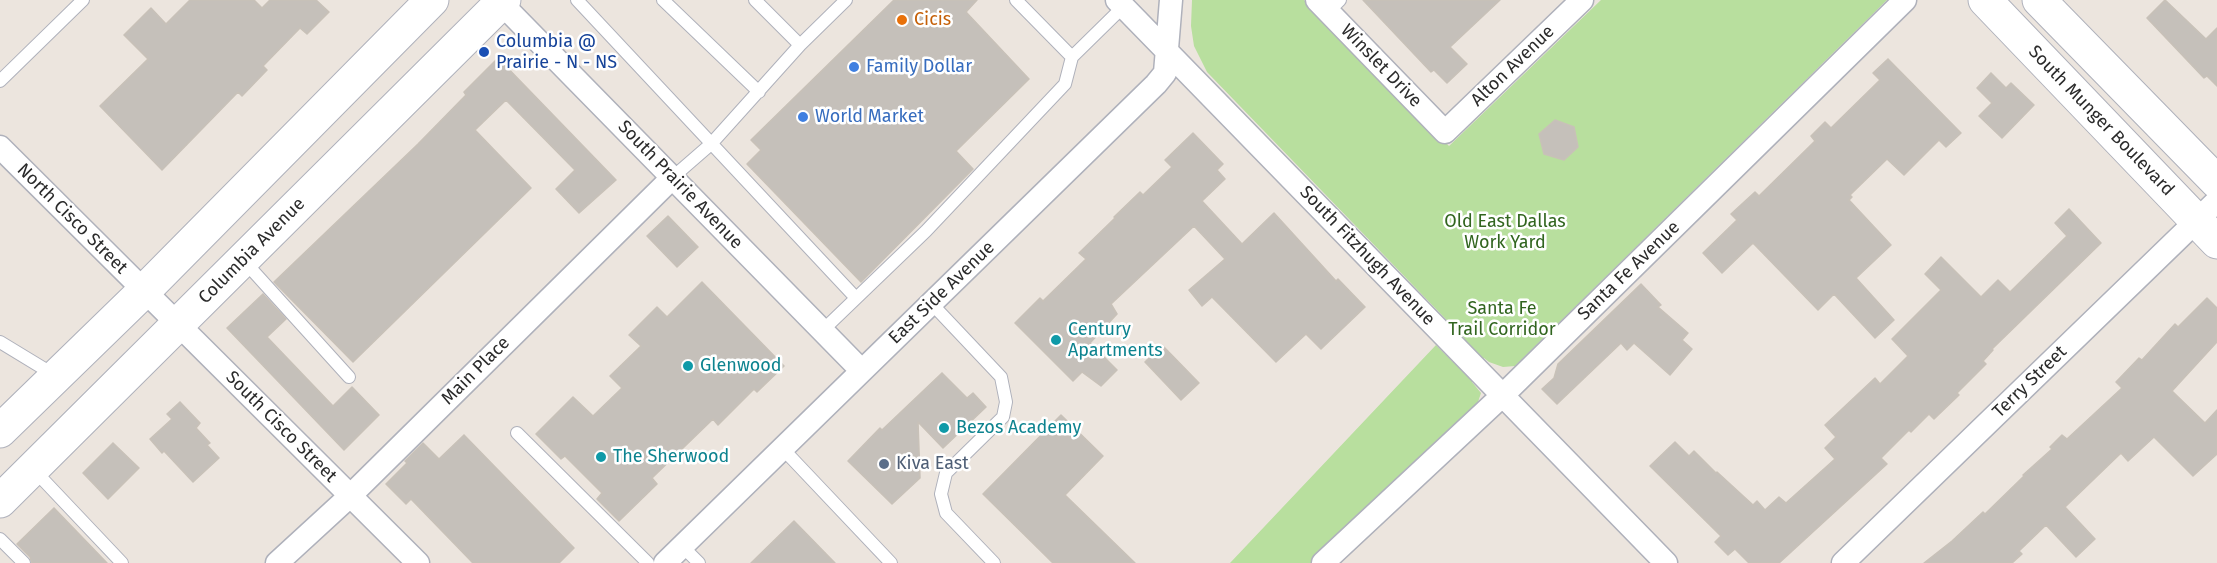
<!DOCTYPE html>
<style>
body{margin:0}
canvas{display:block;background:#ece5de}
</style>
<canvas width="2217" height="563"></canvas>
<script>
const g = document.querySelector('canvas').getContext('2d');
g.lineJoin = 'round';
function fill(path, color) {
  g.fillStyle = color;
  g.fill(path, 'evenodd');
}
function toPath(rows) {
  const path = new Path2D();
  for (const r of rows) {
    path.moveTo(r[0], r[1]);
    for (let i = 2; i < r.length; i += 2) path.lineTo(r[i], r[i + 1]);
  }
  return path;
}
function stroke(path, color, width, dash) {
  g.strokeStyle = color;
  g.lineWidth = width;
  g.lineCap = dash ? 'butt' : 'round';
  g.setLineDash(dash || []);
  g.stroke(path);
}
function write(font, color, halo, rows, align = 'center') {
  g.font = font + ' "Fira Sans",sans-serif';
  g.lineWidth = 5;
  g.setLineDash([]);
  g.textBaseline = 'middle';
  g.strokeStyle = halo;
  g.fillStyle = color;
  for (const [text, x, y, turn = 0] of rows) {
    g.save();
    g.translate(x, y);
    g.rotate((+turn || 0) * Math.PI / 180);
    g.textAlign = isNaN(turn) ? turn : align;
    if (halo) g.strokeText(text, 0, 0);
    g.fillText(text, 0, 0);
    g.restore();
  }
}
fill(toPath([
 [1192,0,1304,0,1449,146,1601,0,1887,0,1515,366,1503,367,1489,362,1484,358,1472,382,1481,393,1478,402,1311,563,1230,563,1436,345,1453,362,1464,338,1207,72,1194,46,1191,26]
]), '#b8df9e');
const building = toPath([
 [190,0,254,0,262,8,270,0,316,0,329,12,307,34,300,28,263,66,267,70,242,96,238,92,162,170,100,106,148,59,124,35,151,8,166,24,190,0],
 [894,0,977,0,966,12,1029,79,956,151,973,169,861,282,747,164,761,150,751,140,894,0],
 [1363,0,1500,0,1450,47,1467,64,1447,83,1434,70,1431,72,1363,0],
 [2165,0,2206,39,2217,28,2217,86,2207,76,2204,78,2147,18,2165,0],
 [498,58,616,180,579,213,556,189,575,170,506,100,475,130,531,188,353,362,274,282,418,144,466,95,464,92,498,58],
 [1888,59,1961,133,1946,147,1939,140,1904,175,1887,159,1850,195,1852,197,1849,200,1891,245,1856,278,1894,320,1875,338,1834,294,1818,310,1753,243,1722,273,1703,253,1737,220,1731,214,1755,192,1759,196,1815,141,1811,136,1825,122,1831,128,1880,80,1873,73,1888,59],
 [1991,73,2006,88,2011,83,2034,105,2002,138,1979,116,1992,103,1977,88,1991,73],
 [1555,120,1574,127,1578,147,1564,160,1544,154,1539,134,1555,120],
 [1193,133,1223,164,1217,170,1225,179,1202,201,1242,244,1274,213,1336,281,1338,279,1365,307,1321,349,1306,334,1276,362,1212,297,1202,306,1189,290,1225,259,1194,226,1111,304,1117,314,1090,343,1117,370,1101,386,1082,372,1073,381,1015,323,1040,298,1043,301,1086,259,1079,253,1115,218,1114,217,1140,192,1143,195,1172,167,1165,160,1193,133],
 [2069,209,2101,243,1992,349,1993,350,1983,361,1986,364,1957,393,1959,395,1934,419,1929,414,1911,432,1909,430,1881,458,1887,464,1779,563,1749,563,1735,549,1728,555,1715,542,1721,536,1650,466,1675,442,1689,456,1694,451,1716,473,1717,472,1753,505,1757,501,1765,510,1779,497,1786,503,1835,459,1825,448,1836,437,1825,425,1875,378,1880,384,1908,356,1892,339,1941,290,1925,274,1941,257,1981,297,1998,280,2010,292,2067,236,2055,223,2069,209],
 [668,216,698,247,677,267,647,236,668,216],
 [702,282,784,366,757,392,754,389,718,425,713,419,652,478,657,484,619,521,597,499,602,493,565,456,561,459,536,434,573,397,593,416,622,388,610,376,641,346,629,335,657,307,667,317,702,282],
 [1641,284,1661,305,1658,307,1688,333,1682,340,1692,349,1670,375,1634,343,1627,350,1621,343,1557,404,1542,389,1554,378,1558,364,1641,284],
 [263,294,286,319,267,337,333,406,352,387,379,415,344,450,227,328,263,294],
 [2207,298,2217,308,2217,342,2172,391,2205,423,2217,410,2217,454,2193,476,2154,437,2128,461,2121,453,2065,507,2095,539,2076,557,2046,525,2019,551,2022,554,2012,563,1924,563,1952,541,1983,512,1985,514,2024,476,2023,475,2052,449,2050,447,2062,435,2067,439,2122,388,2116,382,2139,358,2142,360,2175,324,2178,327,2207,298],
 [1162,345,1199,383,1181,400,1145,362,1162,345],
 [942,373,967,398,973,393,986,407,943,448,918,422,920,478,892,504,848,461,880,428,882,430,942,373],
 [180,402,200,423,196,428,210,443,207,445,219,458,193,482,164,451,162,453,150,439,172,419,167,414,180,402],
 [1061,415,1103,456,1065,495,1135,563,1053,563,983,494,1061,415],
 [464,435,574,548,559,563,473,563,411,499,406,504,386,484,407,463,405,461,423,443,439,459,464,435],
 [113,443,139,468,108,499,83,473,113,443],
 [54,508,107,563,32,563,30,557,17,544,54,508],
 [794,521,835,563,751,563,794,521]
]);
fill(building, '#c5c0ba');
stroke(building, '#c8c1b8', 1.5);
const service = toPath([
 [577,0,856,298],
 [663,0,759,92],
 [755,0,800,45],
 [1016,0,1072,57,1124,6],
 [1329,11,1340,0],
 [0,81,83,0],
 [673,177,711,144,800,45,846,0],
 [244,261,349,377],
 [932,304,1001,377,1006,402,1003,417,946,473,941,494,946,513,994,563],
 [822,331,926,231,1065,84,1072,57],
 [0,342,56,376],
 [517,433,648,563],
 [783,449,891,563],
 [33,469,122,563],
 [0,539,24,563],
 [683,547,699,563]
]);
const minor = toPath([
 [498,0,861,370],
 [1117,0,1666,563],
 [1317,0,1445,132,1582,0],
 [0,147,418,563],
 [277,563,350,496,673,177],
 [665,563,1156,84,1165,73,1171,0],
 [1323,563,1503,395,1905,0],
 [1843,563,2217,201]
]);
const secondary = toPath([
 [1985,0,2217,242],
 [2039,0,2217,182],
 [0,431,144,291,432,0],
 [0,501,504,0]
]);
stroke(service, '#afb1bb', 14);
stroke(minor, '#afb1bb', 25);
stroke(secondary, '#afb1bb', 35);
stroke(service, '#fff', 12);
stroke(minor, '#fff', 22);
stroke(secondary, '#fff', 33);
for (const [x, y, r, color] of [
 [902,20,6,"#e8710a"],
 [484,52,6,"#1a4fb4"],
 [854,67,6,"#3f7fe0"],
 [803,117,6,"#3f7fe0"],
 [1056,340,6,"#0f9aa8"],
 [688,366,6,"#0f9aa8"],
 [944,428,6,"#0f9aa8"],
 [601,457,6,"#0f9aa8"],
 [884,464,6,"#5c6f8a"]
]) {
  const dot = new Path2D();
  dot.arc(x, y, r, 0, 2 * Math.PI);
  g.fillStyle = color;
  g.fill(dot);
  stroke(dot, '#fff', 2);
}
write('18px', '#c56008', '#fff', [
 ["Cicis",914,20]
], 'left');
write('18px', '#164399', '#fff', [
 ["Columbia @",496,42],
 ["Prairie - N - NS",496,63]
], 'left');
write('18px', '#2b2b2b', '#fff', [
 ["Winslet Drive",1381,66,46],
 ["Alton Avenue",1513,66,-44],
 ["South Munger Boulevard",2101,121,46],
 ["South Prairie Avenue",680,185,46],
 ["North Cisco Street",72,219,45],
 ["Columbia Avenue",252,251,-45],
 ["South Fitzhugh Avenue",1367,256,46],
 ["Santa Fe Avenue",1629,271,-44],
 ["East Side Avenue",942,293,-44],
 ["Main Place",476,371,-45],
 ["Terry Street",2030,382,-44],
 ["South Cisco Street",281,427,45]
]);
write('18px', '#366cbe', '#fff', [
 ["Family Dollar",866,67],
 ["World Market",815,117]
], 'left');
write('18px', '#31651f', '#fff', [
 ["Old East Dallas",1505,222],
 ["Work Yard",1505,243],
 ["Santa Fe",1502,309],
 ["Trail Corridor",1502,330]
]);
write('18px', '#0d838f', '#fff', [
 ["Century",1068,330],
 ["Apartments",1068,351],
 ["Glenwood",700,366],
 ["Bezos Academy",956,428],
 ["The Sherwood",613,457]
], 'left');
write('18px', '#4e5e75', '#fff', [
 ["Kiva East",896,464]
], 'left');
</script>
